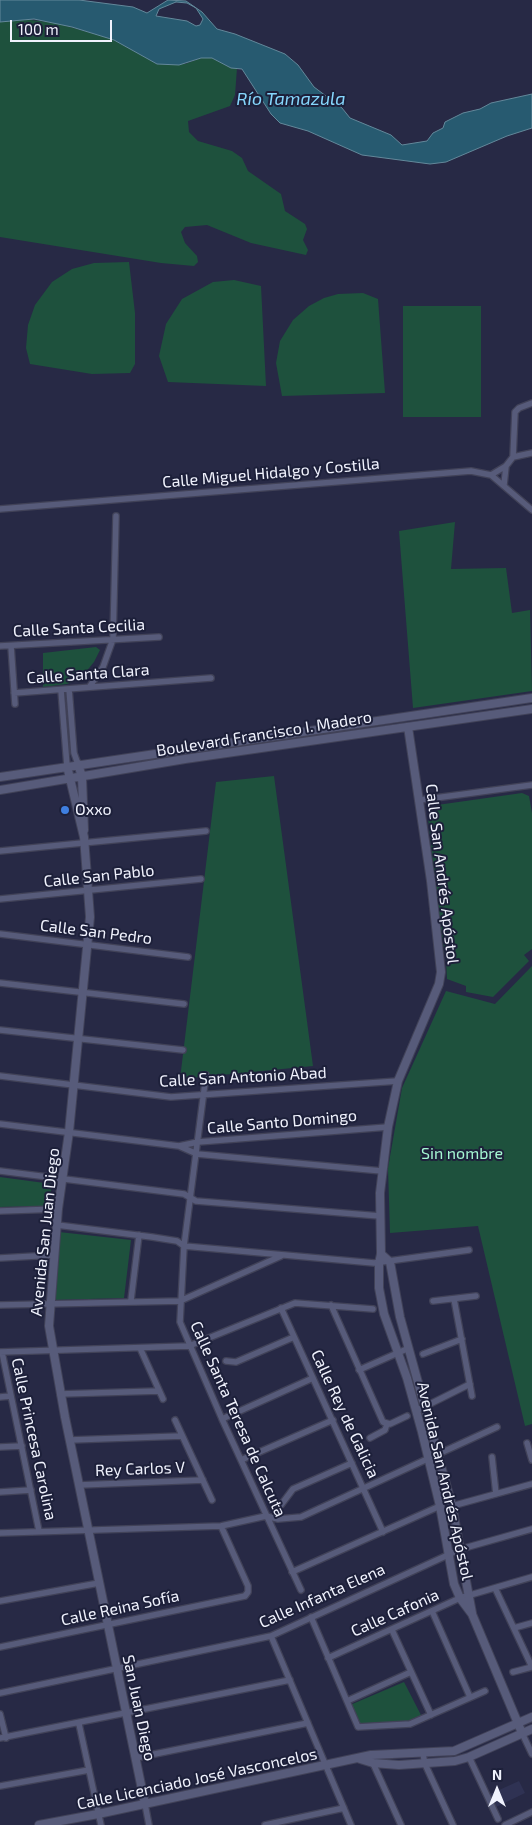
<!DOCTYPE html>
<meta charset="utf-8">
<style>
body{margin:0}
#map{position:relative;width:532px;height:1825px;overflow:hidden;background:#272945;font-family:"Exo 2",sans-serif}
canvas{display:block}
.north{position:absolute;left:472px;top:1765px;width:50px;height:50px;-webkit-text-stroke:4px #1d203a;paint-order:stroke;rotate:0deg;font-size:14px;font-weight:700;line-height:20px;text-align:center;color:#f0f2fd}
.north::after{content:'';display:block;margin:auto;width:18px;height:22px;background:#f0f2fd;clip-path:polygon(50% 0,100% 100%,50% 72%,0 100%)}
.scale{position:absolute;left:10px;top:20px;width:102px;height:22px;box-sizing:border-box;border:2px solid #f0f2fd;border-top:0;padding-left:6px;font-size:15px;line-height:18px;white-space:nowrap;color:#f0f2fd;-webkit-text-stroke:4px #1d203a;paint-order:stroke}
</style>
<div id="map">
<canvas width="532" height="1825"></canvas>
<div class="north">N</div>
<div class="scale">100 m</div>
</div>
<script>
const g = document.querySelector('canvas').getContext('2d');
g.lineJoin = 'round';
function fill(path, color) {
  g.fillStyle = color;
  g.fill(path, 'evenodd');
}
function toPath(rows) {
  const path = new Path2D();
  for (const r of rows) {
    path.moveTo(r[0], r[1]);
    for (let i = 2; i < r.length; i += 2) path.lineTo(r[i], r[i + 1]);
  }
  return path;
}
function stroke(path, color, width, dash) {
  g.strokeStyle = color;
  g.lineWidth = width;
  g.lineCap = dash ? 'butt' : 'round';
  g.setLineDash(dash || []);
  g.stroke(path);
}
function write(font, color, halo, rows, align = 'center') {
  g.font = font + ' "Exo 2",sans-serif';
  g.lineWidth = 4;
  g.setLineDash([]);
  g.textBaseline = 'middle';
  g.strokeStyle = halo;
  g.fillStyle = color;
  for (const [text, x, y, turn = 0] of rows) {
    g.save();
    g.translate(x, y);
    g.rotate((+turn || 0) * Math.PI / 180);
    g.textAlign = isNaN(turn) ? turn : align;
    if (halo) g.strokeText(text, 0, 0);
    g.fillText(text, 0, 0);
    g.restore();
  }
}
fill(toPath([
 [519,1781,525,1793,494,1808,488,1795]
]), '#2f3253');
fill(toPath([
 [23,19,56,23,98,35,114,40,157,64,185,64,201,58,212,58,231,68,237,68,235,95,230,106,188,121,189,132,198,141,232,151,242,158,248,171,281,194,285,211,305,224,307,229,303,240,308,250,306,255,251,243,207,225,185,227,181,232,185,243,197,256,198,262,194,266,161,263,0,237,0,22],
 [129,262,135,313,135,364,130,373,92,374,30,364,26,348,28,325,35,305,52,282,72,269,94,263],
 [234,280,261,286,266,386,168,382,159,356,166,324,182,299,213,282],
 [363,293,378,299,385,393,282,396,276,363,280,341,293,320,309,306,324,298,338,294],
 [403,306,481,306,481,417,403,417],
 [455,522,451,569,506,568,512,613,530,610,532,691,413,708,399,531],
 [96,647,100,650,94,662,81,678,67,684,43,687,43,653],
 [274,776,313,1066,180,1079,216,782],
 [522,793,529,796,532,813,532,949,524,955,529,961,493,997,466,992,466,986,447,979,446,960,430,866,433,864,428,817,430,806],
 [532,966,532,1424,525,1426,478,1226,390,1233,388,1168,402,1088,446,991,495,1004],
 [0,1177,52,1184,49,1206,0,1207],
 [59,1232,131,1240,124,1298,53,1300],
 [404,1682,422,1717,409,1723,359,1727,350,1705]
]), '#1e513d');
const water = toPath([
 [0,0,79,0,133,7,147,13,168,0,186,1,202,12,217,29,235,34,285,54,298,65,314,87,342,108,350,118,391,135,402,145,427,141,433,133,443,128,445,122,463,113,480,109,491,103,532,94,532,128,507,136,446,162,430,164,362,155,308,131,280,123,271,114,242,69,231,68,212,58,201,58,179,65,157,64,114,40,72,27,34,19,0,22,0,0],
 [176,2,187,3,196,8,203,19,200,25,196,26,187,21,156,16,159,9,176,2]
]);
fill(water, '#275a70');
stroke(water, '#63889a', 1);
const street = toPath([
 [513,457,515,412,519,408,532,403],
 [491,475,506,466,513,457,532,453],
 [504,485,506,466],
 [0,509,471,471,491,475,532,510],
 [0,646,159,637],
 [11,646,15,704],
 [90,686,103,667,113,639,116,516],
 [69,689,74,753,78,764],
 [61,690,67,766],
 [14,693,211,678],
 [420,800,532,785],
 [0,851,206,831],
 [0,899,201,879],
 [0,934,188,957],
 [0,983,184,1004],
 [0,1030,183,1050],
 [206,1075,184,1246,180,1322,222,1419,301,1590],
 [0,1076,171,1097,398,1081],
 [0,1124,179,1146,197,1154,382,1171],
 [179,1146,198,1142,388,1127],
 [0,1171,184,1194,196,1201,380,1216],
 [0,1211,58,1209],
 [57,1225,152,1237,177,1241,184,1246,374,1263,469,1250],
 [0,1258,54,1255],
 [454,1299,472,1396],
 [131,1300,139,1235],
 [433,1301,476,1296],
 [0,1305,180,1301,281,1256],
 [331,1305,383,1422,390,1424,407,1416],
 [281,1308,383,1532],
 [140,1348,163,1399],
 [0,1352,189,1346,295,1303,373,1309],
 [2,1352,39,1531],
 [423,1354,462,1339],
 [226,1361,236,1362,294,1337],
 [359,1370,409,1348],
 [60,1394,159,1391],
 [0,1397,11,1396],
 [416,1411,470,1384],
 [222,1419,313,1378],
 [175,1420,212,1500],
 [370,1438,385,1430,387,1424],
 [70,1440,182,1436],
 [527,1443,532,1460],
 [0,1447,22,1446],
 [492,1457,496,1494],
 [241,1460,333,1420],
 [79,1485,203,1480],
 [0,1492,31,1490],
 [281,1505,293,1489,352,1463],
 [452,1506,532,1484],
 [0,1533,221,1526,266,1516,278,1519,301,1517,497,1427],
 [292,1572,440,1506],
 [495,1588,532,1667],
 [0,1601,99,1583],
 [432,1611,470,1697],
 [311,1617,358,1727,410,1724,485,1691],
 [514,1628,532,1623],
 [392,1630,431,1715],
 [271,1636,351,1825],
 [0,1647,245,1596,248,1592,248,1586,221,1526],
 [328,1658,460,1598,532,1577],
 [513,1672,532,1667],
 [0,1693,271,1636,461,1549,532,1529],
 [347,1701,411,1672],
 [0,1714,6,1738],
 [79,1724,101,1825],
 [522,1733,532,1754],
 [0,1738,290,1680],
 [423,1754,425,1764,453,1825],
 [469,1757,498,1819],
 [135,1758,308,1723],
 [372,1761,401,1825],
 [0,1786,89,1770],
 [145,1804,149,1825],
 [265,1825,344,1808],
 [505,1825,532,1812]
]);
const secondary = toPath([
 [408,727,431,881,441,972,439,984,398,1081,388,1127,380,1193,381,1254,379,1263,379,1288,384,1314,407,1378,422,1432,440,1506,454,1584,460,1598,472,1614,522,1733],
 [78,764,82,777,84,830],
 [67,766,84,837,90,917,69,1132,58,1209,49,1326,65,1417,145,1804],
 [0,777,532,698],
 [0,790,185,759,532,709],
 [381,1254,390,1262,400,1317,452,1506,472,1613],
 [360,1759,373,1763,399,1765,455,1761,469,1757,532,1729],
 [39,1825,98,1814,371,1755,454,1751,532,1717]
]);
stroke(street, '#414258', 8);
stroke(secondary, '#414258', 10);
stroke(street, '#575b7a', 5.5);
stroke(secondary, '#575b7a', 8);
for (const [x, y, r, color] of [
 [65,810,5,"#3f7fe0"]
]) {
  const dot = new Path2D();
  dot.arc(x, y, r, 0, 2 * Math.PI);
  g.fillStyle = color;
  g.fill(dot);
  stroke(dot, '#1d203a', 2);
}
write('16px', '#f0f2fd', '#1d203a', [
 ["Calle Miguel Hidalgo y Costilla",271,473,-5],
 ["Calle Santa Cecilia",79,628,-3],
 ["Calle Santa Clara",88,674,-4],
 ["Boulevard Francisco I. Madero",264,734,-9],
 ["Calle San Andrés Apóstol",442,874,83],
 ["Calle San Pablo",99,876,-6],
 ["Calle San Pedro",96,932,7],
 ["Calle San Antonio Abad",243,1077,-3],
 ["Calle Santo Domingo",282,1122,-5],
 ["Avenida San Juan Diego",45,1232,-84],
 ["Calle Rey de Galicia",345,1414,65],
 ["Calle Santa Teresa de Calcuta",238,1419,66],
 ["Calle Princesa Carolina",34,1439,78],
 ["Rey Carlos V",140,1469,-2],
 ["Avenida San Andrés Apóstol",445,1481,77],
 ["Calle Infanta Elena",322,1596,-24],
 ["Calle Reina Sofía",120,1608,-12],
 ["Calle Cafonia",395,1613,-24],
 ["San Juan Diego",139,1708,78],
 ["Calle Licenciado José Vasconcelos",197,1779,-12]
]);
write('16px', '#f0f2fd', '#1d203a', [
 ["Oxxo",75,810]
], 'left');
write('16px', '#a5f7d2', '#1d203a', [
 ["Sin nombre",462,1154]
]);
write('italic 18px', '#86d7fd', '#1d203a', [
 ["Río Tamazula",291,99]
]);
</script>
